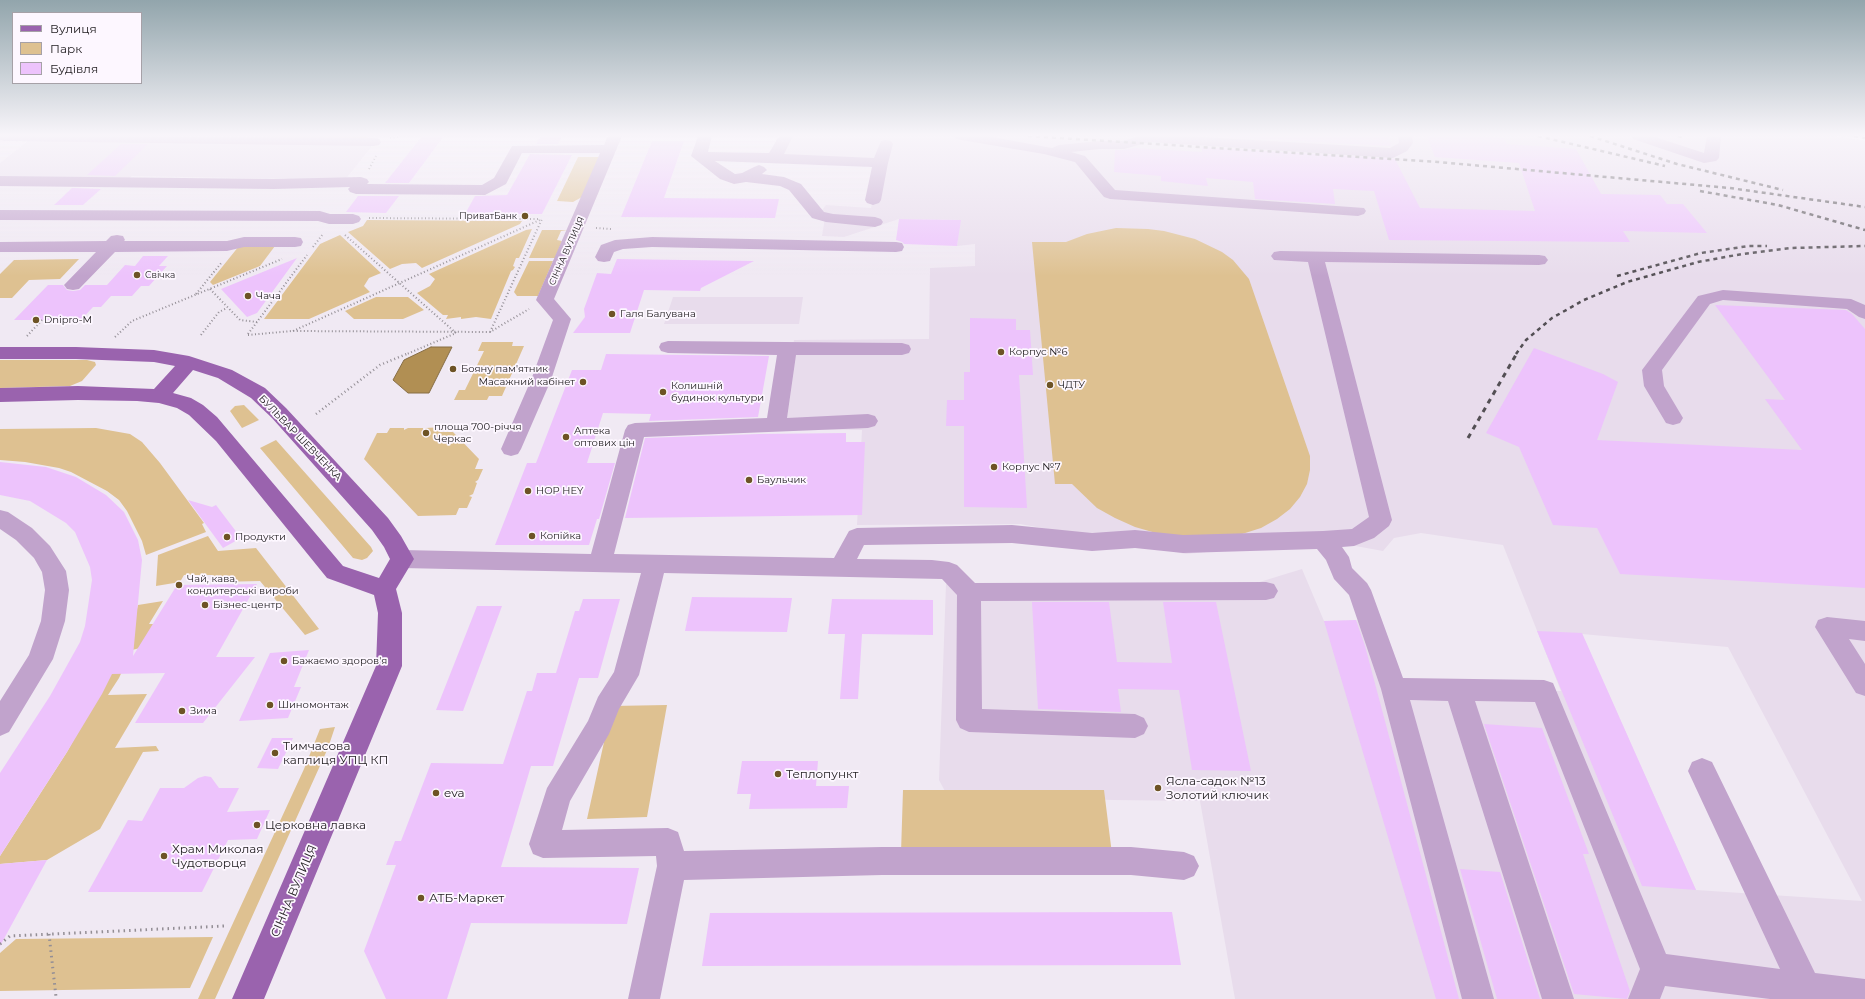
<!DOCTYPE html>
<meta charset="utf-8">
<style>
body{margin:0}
#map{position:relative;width:1865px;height:999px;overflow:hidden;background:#f0e9f3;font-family:Montserrat,sans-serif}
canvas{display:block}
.legend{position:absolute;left:12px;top:12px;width:130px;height:72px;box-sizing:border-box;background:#fdf7ff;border:1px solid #a6a1a7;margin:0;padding:5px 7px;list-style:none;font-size:12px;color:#242124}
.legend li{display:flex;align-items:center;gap:8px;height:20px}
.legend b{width:20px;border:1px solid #a6a1a7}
</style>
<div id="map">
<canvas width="1865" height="999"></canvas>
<ul class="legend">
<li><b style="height:5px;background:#9a63ae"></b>Вулиця</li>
<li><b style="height:11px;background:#dec191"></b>Парк</li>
<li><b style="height:11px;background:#edc3fc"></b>Будівля</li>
</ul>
</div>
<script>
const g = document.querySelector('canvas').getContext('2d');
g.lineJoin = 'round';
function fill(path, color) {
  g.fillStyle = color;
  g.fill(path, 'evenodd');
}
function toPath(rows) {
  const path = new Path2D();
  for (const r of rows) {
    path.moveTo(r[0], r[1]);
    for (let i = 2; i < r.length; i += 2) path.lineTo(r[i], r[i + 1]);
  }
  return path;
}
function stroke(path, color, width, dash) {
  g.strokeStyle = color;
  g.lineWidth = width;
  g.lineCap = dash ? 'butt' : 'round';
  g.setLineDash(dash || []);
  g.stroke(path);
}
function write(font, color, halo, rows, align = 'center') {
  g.font = font + ' Montserrat,sans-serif';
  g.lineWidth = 3.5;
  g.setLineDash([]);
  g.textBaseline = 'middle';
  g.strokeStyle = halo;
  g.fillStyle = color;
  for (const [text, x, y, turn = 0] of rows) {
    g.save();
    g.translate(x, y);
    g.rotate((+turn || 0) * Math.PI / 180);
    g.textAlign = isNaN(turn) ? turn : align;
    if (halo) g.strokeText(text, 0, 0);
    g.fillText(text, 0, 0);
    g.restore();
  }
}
fill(toPath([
 [34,136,380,136,345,180,132,176,122,185,0,185,0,163],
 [786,136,1836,136,1865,141,1865,999,1235,999,1200,801,1114,800,947,795,939,780,946,584,1253,584,1302,569,1324,621,1371,620,1394,689,1561,691,1503,545,1421,533,1394,538,1383,551,1328,541,1186,554,1020,524,857,525,862,430,782,429,794,340,929,339,930,268,975,266,975,244,957,246,960,220,899,219,844,237,822,236,825,217,818,215,826,205,871,208,880,163,774,158],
 [1582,634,1728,647,1862,901,1696,890],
 [673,297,803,297,799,324,664,324]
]), '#e8dcec');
fill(toPath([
 [268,136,368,136,367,138,267,137],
 [578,157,600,157,582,197,573,202,557,201],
 [367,220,522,221,520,224,422,268,416,263,402,264,390,269,348,232,363,226],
 [1116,228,1148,229,1164,231,1195,239,1222,252,1233,260,1249,279,1310,456,1310,470,1307,484,1300,497,1290,509,1277,519,1261,528,1242,534,1200,539,1156,533,1135,527,1115,518,1097,508,1072,484,1055,484,1032,242,1066,242,1087,234],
 [532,229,519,258,516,258,513,266,515,267,513,270,511,271,491,319,476,317,461,319,461,317,446,319,448,315,443,315,417,293,430,286,435,279,429,274,526,230],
 [542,230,567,230,561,231,557,240,562,241,555,258,529,258],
 [340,235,381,273,369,278,364,286,370,292,309,319,264,319,320,244],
 [239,246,275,246,260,266,213,285,210,282],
 [79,259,60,279,29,280,12,298,0,298,0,274,14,260],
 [529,261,553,261,538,296,517,296,514,292],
 [376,297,408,297,424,310,403,319,354,319,345,311],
 [482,342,513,342,512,346,524,346,502,396,489,396,487,400,454,400,459,390,465,390,484,351,478,351],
 [0,360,87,360,95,362,96,365,82,381,70,386,0,388],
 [244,405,259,420,242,428,230,411,235,406],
 [442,427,440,432,453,432,479,459,475,469,483,469,478,480,475,482,477,483,473,494,469,496,472,497,467,508,459,508,456,515,418,516,364,459,377,433,387,433,390,428,404,428,404,430,408,428,423,428,423,430,426,428],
 [96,428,130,434,142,442,160,463,204,523,202,524,206,532,146,555,142,541,127,511,119,500,107,491,71,472,59,468,25,462,0,460,0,429],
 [276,440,371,547,373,551,367,558,362,560,353,558,260,448],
 [208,536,218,551,256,548,319,629,305,635,260,581,218,582,212,575,184,575,180,582,156,586,158,555],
 [163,601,149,624,161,624,148,646,132,650,119,678,108,695,147,694,115,748,156,746,159,751,143,752,100,829,47,860,0,864,0,856,67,752,130,636,138,605],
 [667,705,647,817,587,819,612,706],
 [335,727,328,748,215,999,198,999,304,769,320,729],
 [903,790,1104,790,1112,854,901,853],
 [213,937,190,988,0,991,0,953,16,939]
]), '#dec191');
const water = toPath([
 [431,347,452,347,429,393,408,393,393,380,404,360,431,347]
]);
fill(water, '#b18f53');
stroke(water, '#876e45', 1);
fill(toPath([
 [422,136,444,136,409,183,385,183],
 [541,136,562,136,558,144,536,144],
 [1209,136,1388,136,1391,146,1390,146],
 [1427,136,1471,136,1504,138,1507,144,1576,149,1601,194,1660,195,1667,204,1683,204,1707,233,1623,231,1630,242,1389,240,1374,191,1333,189,1335,204,1255,199,1253,182,1206,178,1208,186,1161,181,1161,176,1114,172,1115,150,1124,150,1134,148,1202,152,1202,147,1395,159,1420,208,1535,211,1519,163,1435,157],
 [652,141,684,141,664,198,779,199,775,218,621,217],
 [121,144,148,144,115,176,87,175],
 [530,154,572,155,542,214,465,214,475,196,507,195],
 [72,188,101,189,83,205,54,205],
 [358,196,399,196,386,213,346,212],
 [899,219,961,220,957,246,904,244,902,242,896,240],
 [143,256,168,256,159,266,167,266,149,286,141,286,132,296,111,296,101,307,93,307,81,320,14,320,48,285,63,285,67,290,73,291,80,290,85,285,107,285,125,265,135,266],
 [297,258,257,313,247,317,221,289],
 [617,259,754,261,701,288,700,291,644,290,630,333,573,333,585,317,584,309,597,273,611,274],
 [1715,305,1846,310,1852,314,1865,329,1865,588,1620,574,1597,528,1553,525,1519,447,1486,433,1534,348,1603,374,1618,382,1597,440,1802,450,1765,399,1785,400],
 [970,318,1016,319,1016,330,1030,330,1033,375,1019,375,1027,508,964,507,964,426,946,426,947,400,964,400,964,372,970,372],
 [606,354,769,356,758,417,649,421,651,414,603,413,587,463,615,463,599,519,597,519,589,545,495,545,527,463,536,463,572,370,601,370],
 [846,433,846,442,865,442,862,515,625,518,645,438,759,434],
 [0,462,46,467,76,477,106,495,124,512,138,540,142,560,133,656,177,585,257,584,216,657,255,657,203,723,135,723,165,673,112,674,102,694,67,752,0,856,0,773,50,696,80,642,85,626,92,580,90,567,75,532,66,523,30,501,0,495],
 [188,500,212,507,216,505,241,538,223,548],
 [692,597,792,598,787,632,685,631],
 [583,599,620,599,598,678,579,678,553,766,531,766,501,867,639,868,627,924,471,923,447,999,386,999,364,951,396,865,386,865,395,841,401,841,431,763,503,764,527,691,532,691,537,673,556,673,575,611,579,611],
 [832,599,933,600,933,635,862,634,858,699,840,699,845,634,828,634],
 [1032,602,1109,602,1117,662,1172,663,1163,602,1216,602,1251,771,1192,770,1179,690,1118,689,1121,712,1038,709],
 [477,606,502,606,463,711,436,710],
 [1356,620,1365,646,1459,999,1436,999,1324,621],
 [1537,631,1582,633,1696,890,1642,886],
 [309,650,294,687,301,687,288,718,239,721,270,653],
 [1484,724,1542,728,1589,854,1583,854,1630,991,1627,999,1574,994],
 [272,738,293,738,278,769,257,768],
 [742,761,818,761,816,786,849,786,847,808,749,809,751,794,737,794],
 [205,776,211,777,219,788,239,788,227,812,270,810,257,839,228,840,202,892,88,892,128,820,142,821,160,788,184,788,198,778],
 [47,860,0,946,0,864],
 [1460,869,1500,872,1540,999,1497,999],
 [1172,912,1181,965,702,966,710,913]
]), '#edc3fc');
stroke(toPath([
 [390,138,401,136],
 [369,169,376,156],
 [369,218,540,219],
 [596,228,611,229],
 [345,235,456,333,407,354],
 [313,247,323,234],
 [210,289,240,320,257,322],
 [196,294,222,262],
 [293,331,542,219],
 [490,332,542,219],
 [248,334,307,255],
 [201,335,219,312,227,308],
 [248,335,292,331,490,332,529,309],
 [27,336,42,320],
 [115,337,132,321,282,259]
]), '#938e95', 2, [1, 2.5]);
stroke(toPath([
 [316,414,380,365,409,353]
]), '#938e95', 2.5, [1, 3]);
stroke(toPath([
 [49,934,56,997],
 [0,944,10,936,225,926]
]), '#938e95', 3, [1.5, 4]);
fill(toPath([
 [0,136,374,138,379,139,381,142,379,145,374,146,4,141,0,140,0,136],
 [608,136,622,136,554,299,571,319,551,380,521,449,518,454,511,456,504,454,501,449,531,380,553,320,536,300,600,153,522,153,506,184,485,195,356,194,350,192,348,189,350,187,274,189,0,186,0,176,274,179,361,177,367,179,369,182,367,184,482,185,494,178,512,146,604,145,608,136],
 [698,136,712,136,708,152,769,153,779,136,793,136,784,154,874,158,881,141,886,140,891,141,893,144,888,163,881,200,879,203,873,205,867,203,865,200,872,167,715,161,735,174,742,173,754,167,759,165,764,167,767,170,762,174,784,177,801,184,824,212,833,214,875,217,881,219,883,222,881,225,875,227,826,222,812,218,789,190,780,186,746,182,734,184,720,179,691,156,698,136],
 [954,136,987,136,1052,148,1059,145,1099,141,1123,141,1139,136,1186,136,1390,148,1399,143,1398,136,1412,136,1413,143,1407,151,1393,158,1149,142,1124,149,1099,149,1071,152,1085,156,1115,190,1364,208,1366,211,1364,214,1358,216,1110,199,1104,197,1075,162,1044,154,961,140,956,139,954,136],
 [1631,136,1652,136,1704,153,1707,136,1721,136,1719,158,1716,161,1704,163,1633,139,1631,136],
 [0,210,320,211,330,214,353,214,359,216,361,219,359,222,353,224,329,224,318,221,0,220,0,210],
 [117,235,123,236,125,240,124,241,227,241,244,237,295,237,301,238,303,242,301,246,295,247,244,247,227,251,115,252,79,289,73,290,67,289,64,285,96,252,0,252,0,242,106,241,111,236,117,235],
 [652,237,896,242,902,243,904,247,902,251,896,252,652,247,623,249,614,252,610,261,604,262,598,261,595,257,601,245,615,240,652,237],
 [1280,251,1539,255,1545,256,1548,260,1545,264,1539,265,1325,262,1392,520,1389,526,1374,538,1354,546,1342,547,1349,557,1352,568,1367,583,1371,590,1403,678,1544,680,1553,683,1666,954,1780,969,1688,771,1692,762,1702,758,1712,762,1815,973,1865,979,1865,999,1770,999,1665,986,1660,999,1628,999,1640,969,1535,702,1475,701,1574,999,1542,999,1448,701,1410,700,1494,999,1462,999,1381,689,1349,595,1334,579,1326,560,1317,549,1183,553,1135,548,1092,551,1012,543,864,545,857,559,932,560,949,562,957,565,975,583,1266,582,1274,584,1278,591,1274,598,1266,600,981,601,982,709,1135,714,1144,718,1148,726,1144,734,1135,738,969,732,960,728,956,720,957,595,942,579,664,573,639,675,619,709,609,734,570,801,562,830,668,828,678,832,684,851,882,847,1131,847,1184,852,1194,856,1199,866,1194,876,1184,880,1131,875,882,875,684,880,660,999,628,999,657,866,656,856,543,858,533,854,529,844,547,788,588,721,598,697,614,672,641,573,402,568,394,565,390,559,394,553,402,550,591,554,625,430,628,425,635,423,767,418,777,355,668,353,661,351,659,347,661,343,668,341,902,343,909,345,911,349,909,353,902,355,796,355,787,418,868,414,875,416,878,421,875,426,868,428,644,437,614,554,834,558,849,531,857,528,1012,525,1092,533,1135,530,1183,535,1323,531,1352,529,1369,517,1308,262,1274,260,1271,256,1274,252,1280,251],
 [1723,290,1851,299,1865,305,1865,319,1859,317,1847,309,1723,300,1710,304,1662,370,1664,386,1683,418,1680,423,1673,425,1666,423,1644,386,1642,370,1698,296,1723,290],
 [0,510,8,512,32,528,50,546,66,571,69,590,65,621,53,659,9,732,0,736,0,701,29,655,41,621,45,590,42,572,34,558,16,540,0,529,0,510],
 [1827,617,1865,621,1865,641,1849,639,1865,664,1865,696,1856,693,1815,627,1818,620,1827,617]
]), '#c1a3cc');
fill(toPath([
 [0,347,76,347,154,350,189,356,232,370,265,388,286,408,388,518,401,536,414,559,396,589,402,613,402,666,264,999,232,999,376,666,378,613,374,595,327,578,216,441,189,415,177,408,159,403,137,401,78,400,0,402,0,388,78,386,154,389,175,366,154,362,76,359,0,359,0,347],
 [193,370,218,378,251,398,272,418,372,530,384,547,390,559,379,578,343,566,217,417,203,405,191,398,173,393,193,370]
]), '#9a63ae');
stroke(toPath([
 [1028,136,1438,162,1730,188,1865,207],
 [1538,136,1665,166],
 [1590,136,1677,164,1783,190],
 [1678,136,1682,137],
 [1854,136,1865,138],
 [1700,191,1778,205,1865,230],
 [1617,276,1701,253,1749,246,1767,246],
 [1516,354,1526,340,1552,318,1584,300,1627,282,1698,262,1742,254,1791,248,1865,246]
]), '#534f54', 2.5, [4, 4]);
stroke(toPath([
 [1468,438,1517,353]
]), '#534f54', 3, [5, 5]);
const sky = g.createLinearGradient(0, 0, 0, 276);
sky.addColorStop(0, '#92a5ac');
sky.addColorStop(0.49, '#f8f5fa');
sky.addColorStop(1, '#f8f5fa00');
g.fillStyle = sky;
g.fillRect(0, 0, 1865, 276);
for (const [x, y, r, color] of [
 [525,216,4,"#6d5325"],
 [137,275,4,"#6d5325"],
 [248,296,4,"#6d5325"],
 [612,314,4,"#6d5325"],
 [36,320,4,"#6d5325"],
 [1001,352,4,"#6d5325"],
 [453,369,4,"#6d5325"],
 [583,382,4,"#6d5325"],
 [1050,385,4,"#6d5325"],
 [663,392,4,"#6d5325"],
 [426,433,4,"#6d5325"],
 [566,437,4,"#6d5325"],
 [994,467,4,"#6d5325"],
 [749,480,4,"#6d5325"],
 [528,491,4,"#6d5325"],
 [532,536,4,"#6d5325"],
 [227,537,4,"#6d5325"],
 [179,585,4,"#6d5325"],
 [205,605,4,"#6d5325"],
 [284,661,4,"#6d5325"],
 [270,705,4,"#6d5325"],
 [182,711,4,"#6d5325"],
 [275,753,4,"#6d5325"],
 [778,774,4,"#6d5325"],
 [1158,788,4,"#6d5325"],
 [436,793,4,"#6d5325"],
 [257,825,4,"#6d5325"],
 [164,856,4,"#6d5325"],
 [421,898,4,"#6d5325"]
]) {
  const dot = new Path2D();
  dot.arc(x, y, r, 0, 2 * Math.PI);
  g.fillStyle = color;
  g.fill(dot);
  stroke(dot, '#fdf7ff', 1.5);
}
write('9px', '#242124', '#fdf7ff', [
 ["ПриватБанк",517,216],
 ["Свічка",145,275,"left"]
], 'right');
write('9px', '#242124', '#fdf7ff', [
 ["СІННА ВУЛИЦЯ",567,251,-66]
]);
write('10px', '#242124', '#fdf7ff', [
 ["Чача",256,296],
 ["Галя Балувана",620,314],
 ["Dnipro-M",44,320],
 ["Корпус №6",1009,352],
 ["Бояну пам'ятник",461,369],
 ["Масажний кабінет",575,382,"right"],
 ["ЧДТУ",1058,385],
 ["Колишній",671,386],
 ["будинок культури",671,398],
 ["площа 700-річчя",434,427],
 ["Черкас",434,439],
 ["Аптека",574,431],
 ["оптових цін",574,443],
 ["Корпус №7",1002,467],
 ["Баульчик",757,480],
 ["HOP HEY",536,491],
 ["Копійка",540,536],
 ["Продукти",235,537],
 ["Чай, кава,",187,579],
 ["кондитерські вироби",187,591],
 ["Бізнес-центр",213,605],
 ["Бажаємо здоров'я",292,661],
 ["Шиномонтаж",278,705],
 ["Зима",190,711]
], 'left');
write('10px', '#242124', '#fdf7ff', [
 ["БУЛЬВАР ШЕВЧЕНКА",300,438,46]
]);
write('12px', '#242124', '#fdf7ff', [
 ["Тимчасова",283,746],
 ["каплиця УПЦ КП",283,760],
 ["Теплопункт",786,774],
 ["Ясла-садок №13",1166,781],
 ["Золотий ключик",1166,795],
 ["eva",444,793],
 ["Церковна лавка",265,825],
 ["Храм Миколая",172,849],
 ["Чудотворця",172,863],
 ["АТБ-Маркет",429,898]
], 'left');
write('12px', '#242124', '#fdf7ff', [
 ["СІННА ВУЛИЦЯ",294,891,-67]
]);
</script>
